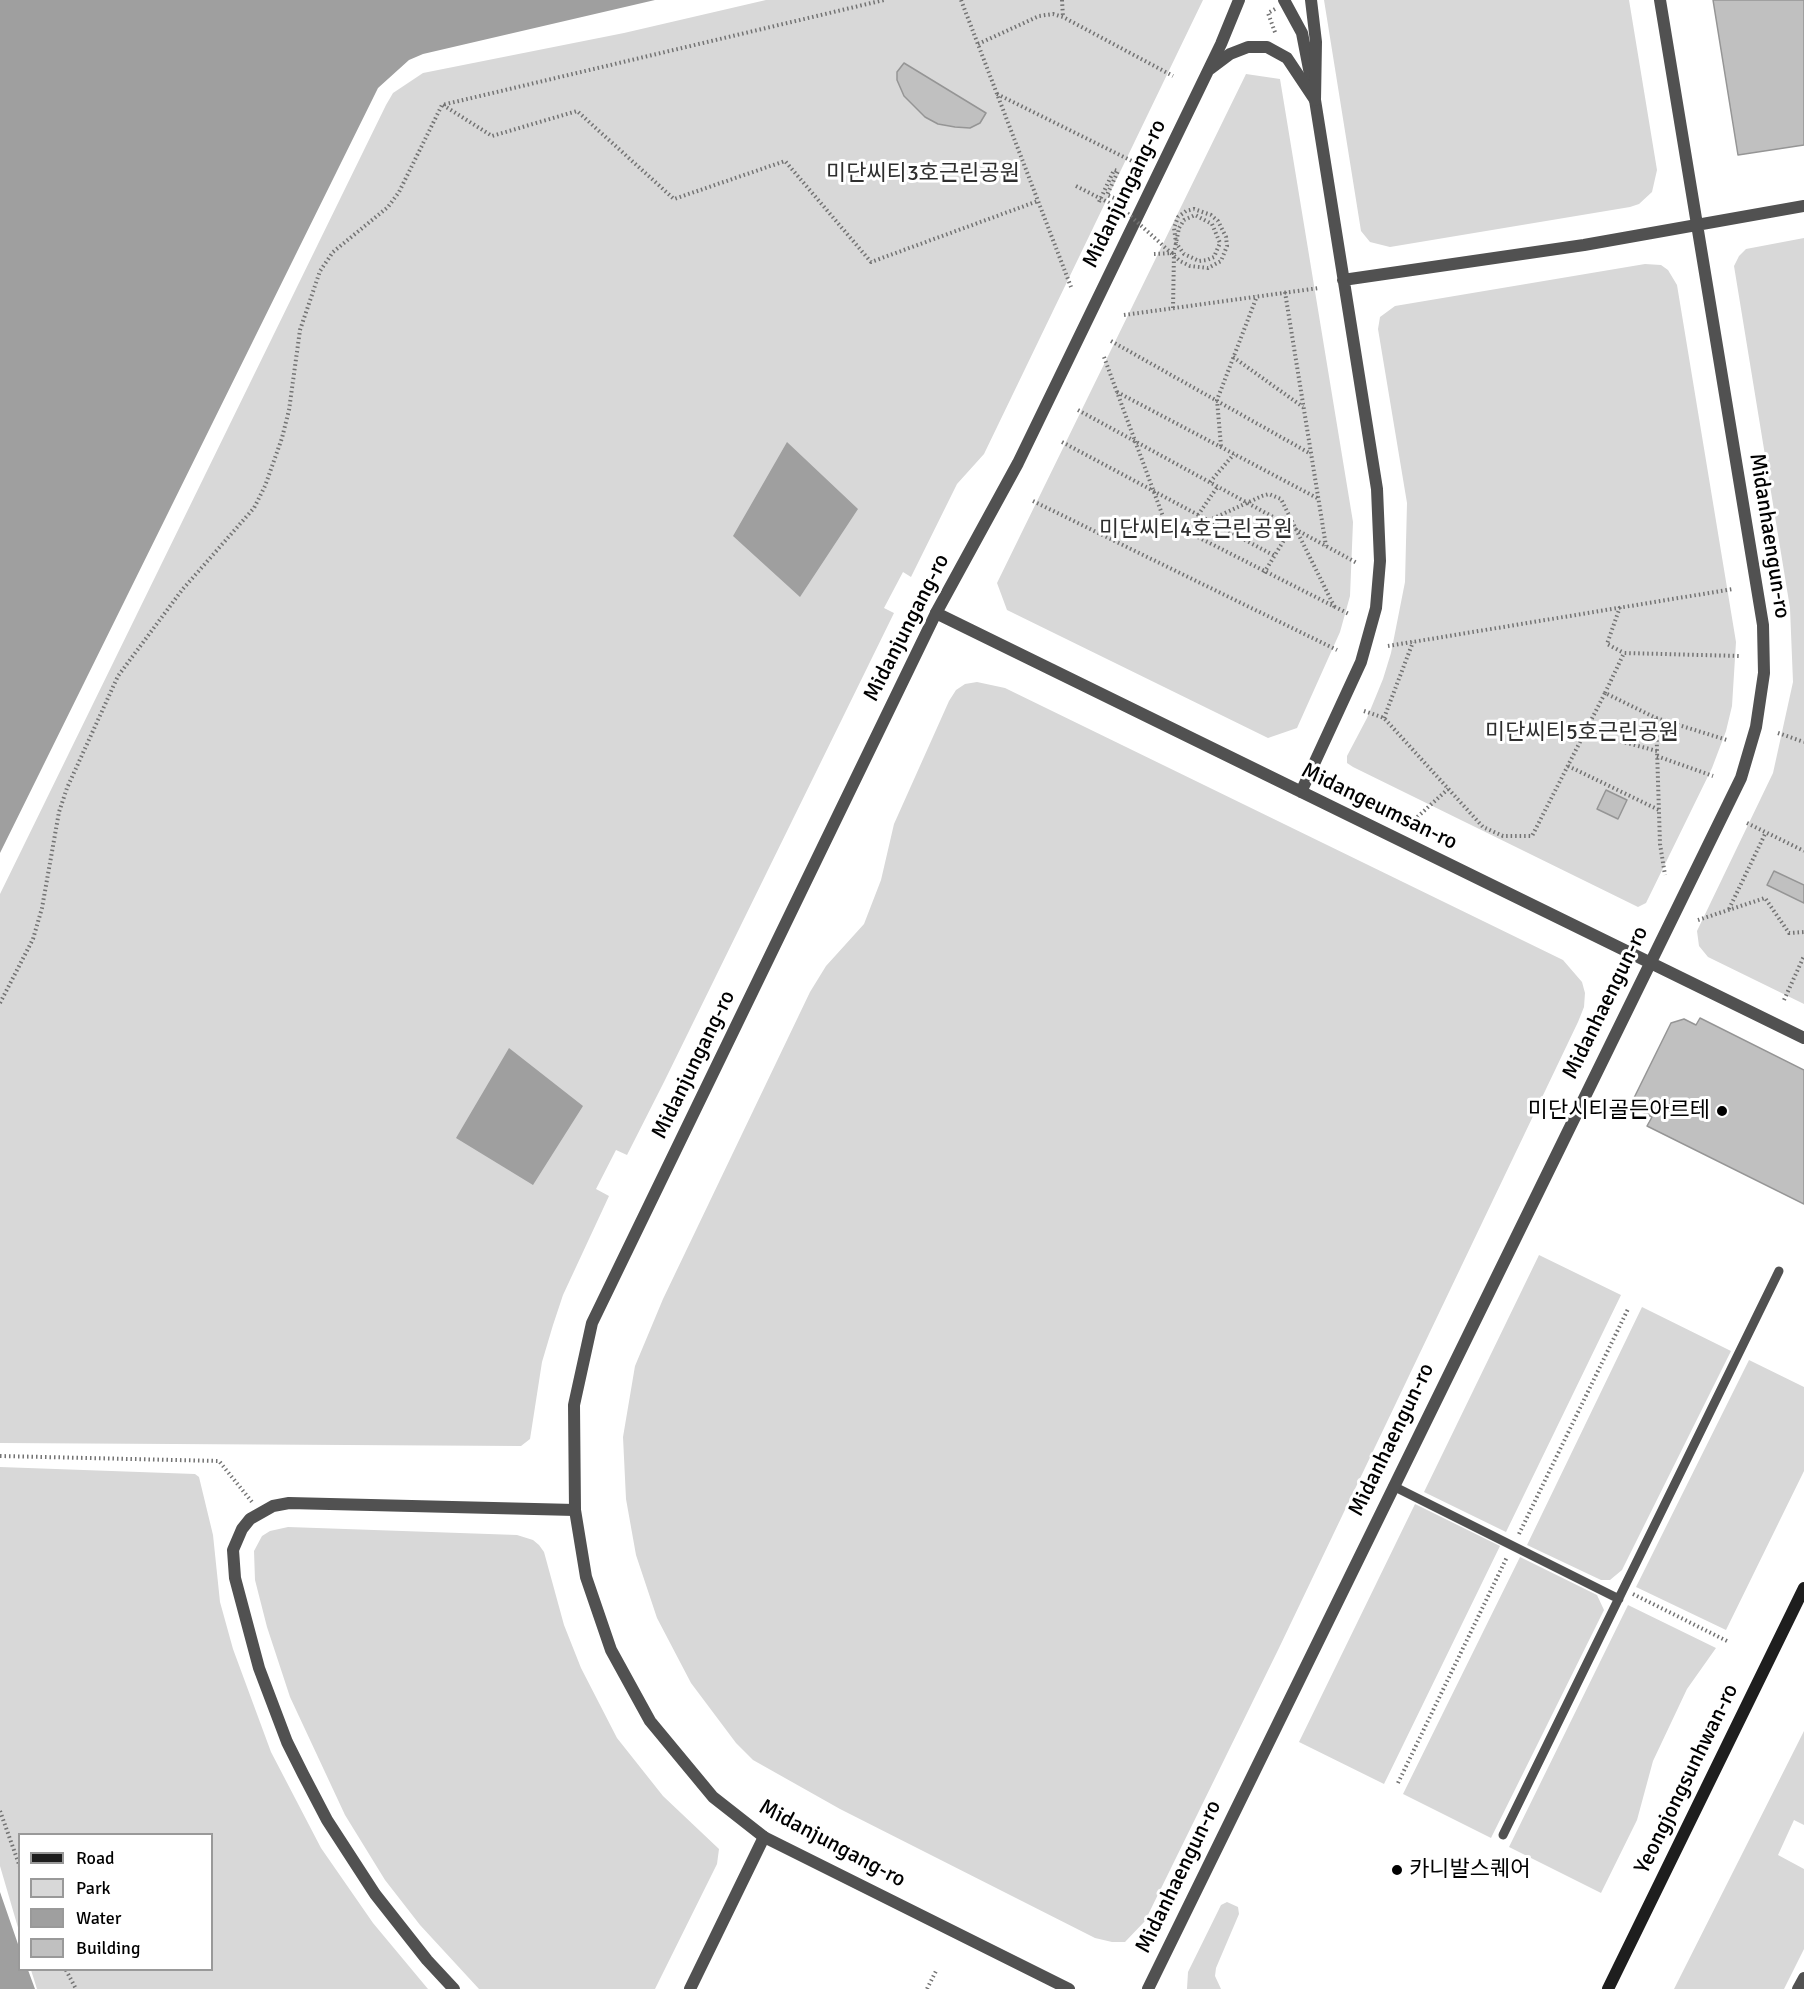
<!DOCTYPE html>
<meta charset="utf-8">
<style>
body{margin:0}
#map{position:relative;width:1804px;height:1989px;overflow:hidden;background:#fff;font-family:Signika,sans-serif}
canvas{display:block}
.legend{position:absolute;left:18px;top:1833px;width:195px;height:138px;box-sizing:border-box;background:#fff;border:2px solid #999;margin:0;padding:8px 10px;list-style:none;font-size:18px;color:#000}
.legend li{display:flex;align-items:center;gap:12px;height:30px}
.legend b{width:30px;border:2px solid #999}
</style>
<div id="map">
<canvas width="1804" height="1989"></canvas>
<ul class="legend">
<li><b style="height:8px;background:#1e1e1e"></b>Road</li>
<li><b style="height:16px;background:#d8d8d8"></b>Park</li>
<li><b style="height:16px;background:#9f9f9f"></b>Water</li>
<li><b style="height:16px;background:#c0c0c0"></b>Building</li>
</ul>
</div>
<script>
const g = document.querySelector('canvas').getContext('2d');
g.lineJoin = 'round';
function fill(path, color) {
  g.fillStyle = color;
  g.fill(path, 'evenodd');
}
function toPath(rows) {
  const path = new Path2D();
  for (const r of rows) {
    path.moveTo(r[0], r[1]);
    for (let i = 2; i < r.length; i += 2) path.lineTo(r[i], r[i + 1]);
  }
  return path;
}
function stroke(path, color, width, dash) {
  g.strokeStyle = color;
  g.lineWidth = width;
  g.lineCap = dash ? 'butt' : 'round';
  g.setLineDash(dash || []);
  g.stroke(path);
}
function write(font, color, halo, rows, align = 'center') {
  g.font = font + ' Signika,"Noto Sans KR",sans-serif';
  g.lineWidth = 6;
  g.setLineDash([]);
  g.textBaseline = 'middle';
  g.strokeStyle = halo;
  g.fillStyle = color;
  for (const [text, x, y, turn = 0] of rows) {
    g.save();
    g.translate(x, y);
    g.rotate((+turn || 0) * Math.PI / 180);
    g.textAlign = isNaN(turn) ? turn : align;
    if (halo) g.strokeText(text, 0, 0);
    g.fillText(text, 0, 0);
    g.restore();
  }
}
fill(toPath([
 [766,0,1203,0,984,454,957,484,911,577,903,572,884,608,894,613,664,1082,627,1155,616,1150,596,1189,609,1196,563,1295,553,1325,542,1362,530,1439,521,1446,0,1443,0,894,386,105,393,93,423,73,624,33],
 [1324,0,1629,0,1657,170,1652,192,1639,204,1630,207,1390,247,1370,242,1361,231],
 [1246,74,1280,79,1353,522,1350,596,1340,632,1297,728,1268,738,1007,610,997,583],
 [1804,238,1804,1004,1708,957,1699,946,1697,931,1773,773,1793,682,1790,608,1734,266,1739,256,1746,249],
 [1645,264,1661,265,1668,270,1677,285,1736,642,1732,706,1726,731,1712,768,1646,903,1638,907,1353,767,1347,763,1347,756,1367,718,1383,679,1391,653,1405,582,1407,503,1378,329,1380,317,1395,306],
 [977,682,1005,688,1563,960,1582,982,1585,993,1584,1007,1578,1022,1279,1648,1145,1921,1125,1942,1112,1942,1095,1938,840,1809,753,1760,736,1743,691,1683,657,1618,636,1555,626,1499,623,1437,635,1366,663,1299,810,992,826,966,864,924,881,880,894,824,949,701,956,690,965,684],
 [1539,1255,1621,1295,1506,1532,1424,1492],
 [1642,1307,1731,1351,1622,1570,1610,1580,1601,1580,1527,1545],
 [1749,1360,1804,1387,1804,1471,1726,1630,1636,1587],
 [0,1467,195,1474,199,1477,213,1535,220,1602,233,1649,271,1752,321,1848,373,1923,428,1989,37,1989,31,1970,212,1970,212,1834,20,1834,19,1931,0,1866],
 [1415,1504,1500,1546,1384,1784,1299,1742],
 [288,1527,517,1535,533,1540,539,1545,544,1552,564,1625,581,1668,617,1738,663,1796,719,1849,717,1864,655,1989,479,1989,420,1925,385,1880,345,1815,290,1697,267,1627,255,1580,254,1551,262,1536,270,1531],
 [1520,1557,1597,1595,1604,1610,1491,1838,1403,1794],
 [1628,1605,1716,1648,1687,1689,1653,1761,1637,1820,1601,1893,1509,1847],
 [1804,1731,1804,1825,1794,1820,1778,1855,1804,1869,1804,1949,1784,1989,1674,1989],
 [1227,1902,1238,1907,1239,1914,1216,1968,1215,1976,1221,1989,1187,1989,1188,1972,1221,1905]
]), '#d8d8d8');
fill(toPath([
 [0,0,655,0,423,54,409,60,378,88,0,853],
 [787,442,858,509,800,597,733,536],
 [509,1048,583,1106,533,1185,456,1138],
 [0,1892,19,1947,20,1970,28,1970,35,1989,0,1989]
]), '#9f9f9f');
const building = toPath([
 [1713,0,1804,0,1804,145,1738,155,1713,0],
 [904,63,986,113,980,123,970,128,955,127,938,124,925,117,904,96,897,80,897,72,904,63],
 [1606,790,1627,800,1618,819,1597,809,1606,790],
 [1774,871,1804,885,1804,903,1767,885,1774,871],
 [1700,1018,1804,1070,1804,1204,1647,1126,1652,1117,1630,1106,1671,1023,1684,1019,1696,1025,1700,1018]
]);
fill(building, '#c0c0c0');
stroke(building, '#959595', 1.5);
stroke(toPath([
 [961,0,1071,287],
 [1062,0,1063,17],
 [1275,9,1268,13,1276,35],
 [978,44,1039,16,1053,14,1063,17,1173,76],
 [997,94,1132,161],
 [443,105,492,136,577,111,674,199,785,161,871,262,1038,201],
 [1099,202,1114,170,1118,171,1107,195,1114,198],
 [1154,254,1174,253],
 [1285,292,1326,546],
 [1173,308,1174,253,1179,228],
 [1124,315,1319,288],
 [1111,341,1311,454],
 [1104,357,1168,530,1177,535,1262,496,1269,494,1281,499,1335,608],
 [1233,357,1303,407],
 [1117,392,1319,499],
 [1078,410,1357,563],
 [1062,442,1275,556],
 [1221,446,1217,400,1257,296],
 [1210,482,1234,454],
 [1033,501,1337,650],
 [1198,515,1218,486],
 [1186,531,1349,614],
 [1264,573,1292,527],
 [1620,607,1607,644,1624,653],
 [1388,646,1733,589],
 [1605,693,1624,653,1740,656],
 [1364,711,1384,718,1483,827,1503,836,1532,836,1605,693,1656,718,1660,844,1665,875],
 [1384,718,1413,642],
 [1656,718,1727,740],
 [1586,732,1657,751],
 [1778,733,1804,742],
 [1657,756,1713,776],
 [1568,766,1659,810],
 [1414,820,1448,789],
 [1747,823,1804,851],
 [1729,909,1766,832],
 [1698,920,1765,898,1789,933,1804,932],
 [1784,1000,1804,956],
 [0,1003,33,939,42,908,59,812,67,788,118,676,182,590,254,508,265,486,282,438,289,410,300,330,320,271,333,252,388,207,399,192,442,105,884,0],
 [0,1456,219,1461,252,1502],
 [1519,1534,1628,1309],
 [1633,1594,1727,1641],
 [1398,1783,1507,1557],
 [0,1811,20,1867],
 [66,1970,76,1989],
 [927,1989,937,1969]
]), '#737373', 4, [1.5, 3]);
stroke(toPath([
 [1393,1486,1619,1599],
 [1503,1835,1779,1271]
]), '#515151', 9);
stroke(toPath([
 [1284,0,1302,33,1315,100,1377,489,1380,561,1376,608,1361,662,1301,792],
 [1343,280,1584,245,1804,206],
 [936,613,1804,1038],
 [454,1989,427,1960,375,1894,327,1820,303,1774,287,1742,259,1668,235,1578,233,1550,242,1529,250,1519,273,1506,289,1503,575,1510],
 [690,1989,764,1837],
 [1148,1989,1741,778,1756,727,1764,673,1763,625,1660,0],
 [1798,1989,1804,1978]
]), '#515151', 12);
stroke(toPath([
 [1311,0,1316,42,1315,100],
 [1210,69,1230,54,1248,47,1267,47,1287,58,1315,100],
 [1069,1989,764,1837,713,1797,650,1721,611,1650,586,1577,575,1510,574,1405,592,1323,936,613,1018,463,1221,44,1239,0]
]), '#515151', 12);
stroke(toPath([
 [1608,1989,1804,1588]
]), '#1e1e1e', 12);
stroke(toPath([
 [1076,186,1125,211,1180,261,1190,266,1208,268,1221,261,1227,246,1226,237,1218,221,1211,215,1194,209,1186,211,1178,217,1174,228,1176,243,1184,254,1199,261,1207,260,1214,257,1220,243,1212,224,1195,215,1184,220,1179,228]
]), '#737373', 4, [1.5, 3]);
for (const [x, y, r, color] of [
 [1722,1111,6,"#000"],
 [1397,1870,6,"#000"]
]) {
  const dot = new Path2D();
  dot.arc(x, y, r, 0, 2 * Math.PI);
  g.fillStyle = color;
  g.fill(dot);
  stroke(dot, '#fff', 2);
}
write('22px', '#2f2f2f', '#fff', [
 ["미단씨티3호근린공원",923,174],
 ["미단씨티4호근린공원",1196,530],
 ["미단씨티5호근린공원",1582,733]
]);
write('22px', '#000', '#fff', [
 ["Midanjungang-ro",1125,194,-64],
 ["Midanhaengun-ro",1769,536,81],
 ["Midanjungang-ro",907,628,-63],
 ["Midangeumsan-ro",1379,807,26],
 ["Midanhaengun-ro",1606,1003,-64],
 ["Midanjungang-ro",694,1065,-64],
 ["Midanhaengun-ro",1392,1440,-64],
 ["Yeongjongsunhwan-ro",1687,1779,-64],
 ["Midanjungang-ro",832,1844,28],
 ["Midanhaengun-ro",1179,1877,-64]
]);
write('22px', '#000', '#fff', [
 ["미단시티골든아르테",1710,1111],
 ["카니발스퀘어",1409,1870,"left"]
], 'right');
</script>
